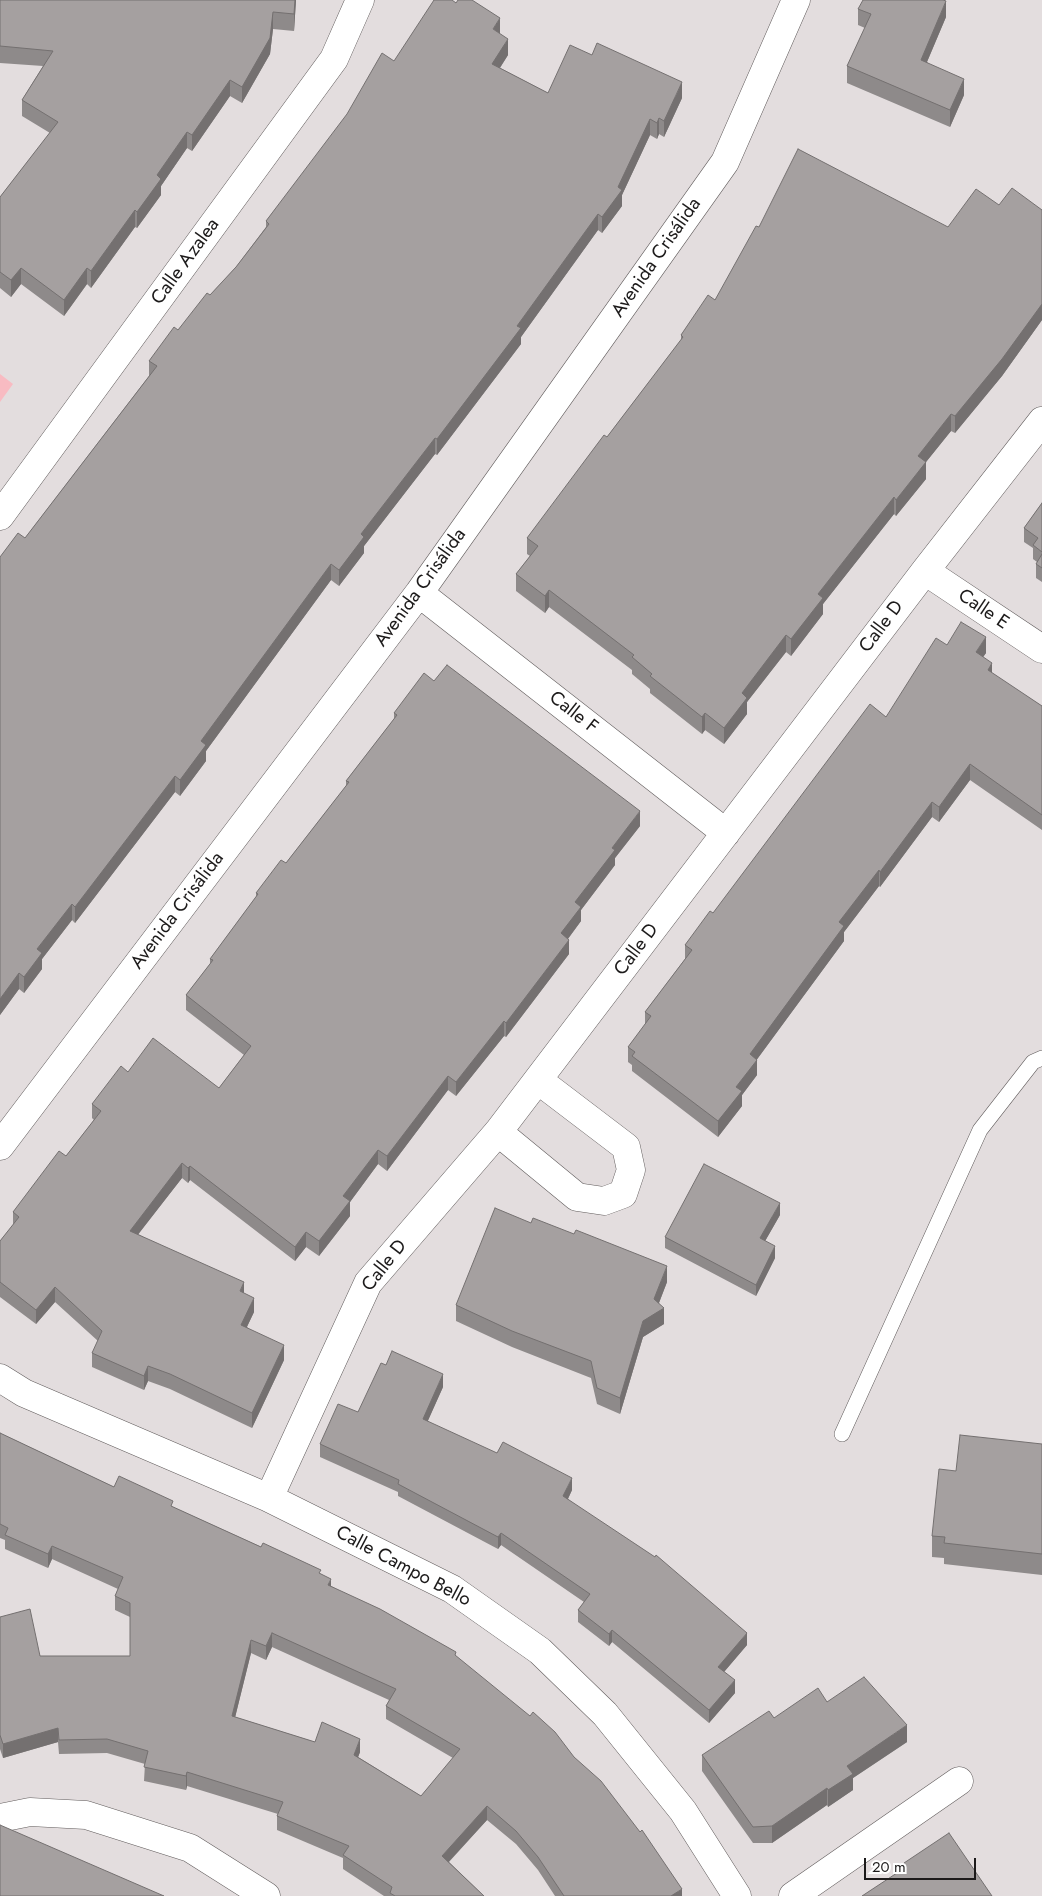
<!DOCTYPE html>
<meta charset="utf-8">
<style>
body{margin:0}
#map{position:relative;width:1042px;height:1896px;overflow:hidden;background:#e3ddde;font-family:Jost,sans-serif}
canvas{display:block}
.scale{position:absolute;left:864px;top:1858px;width:112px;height:22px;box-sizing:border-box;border:2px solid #1c1a1a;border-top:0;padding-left:6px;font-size:15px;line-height:18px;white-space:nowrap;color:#1c1a1a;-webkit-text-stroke:4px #fff;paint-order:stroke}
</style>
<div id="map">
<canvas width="1042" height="1896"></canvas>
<div class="scale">20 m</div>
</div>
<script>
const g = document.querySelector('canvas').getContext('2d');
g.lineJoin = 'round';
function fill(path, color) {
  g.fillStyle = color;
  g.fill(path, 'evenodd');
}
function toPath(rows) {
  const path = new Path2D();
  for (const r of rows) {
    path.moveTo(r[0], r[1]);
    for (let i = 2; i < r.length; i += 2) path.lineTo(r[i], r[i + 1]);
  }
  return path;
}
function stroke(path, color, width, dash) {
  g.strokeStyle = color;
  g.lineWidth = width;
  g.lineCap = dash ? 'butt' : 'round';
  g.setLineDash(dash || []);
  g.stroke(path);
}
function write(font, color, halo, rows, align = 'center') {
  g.font = font + ' Jost,sans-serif';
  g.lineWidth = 4.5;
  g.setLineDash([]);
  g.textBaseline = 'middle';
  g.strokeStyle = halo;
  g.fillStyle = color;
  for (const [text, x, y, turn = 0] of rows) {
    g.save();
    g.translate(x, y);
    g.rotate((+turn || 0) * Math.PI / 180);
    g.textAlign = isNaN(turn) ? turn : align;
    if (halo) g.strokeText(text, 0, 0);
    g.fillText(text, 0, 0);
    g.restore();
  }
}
fill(toPath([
 [0,374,13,384,0,402]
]), '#f8bbc2');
const service = toPath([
 [842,1434,980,1130,1033,1062,1042,1058]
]);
const minor = toPath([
 [0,516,334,59,360,0],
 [925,571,1042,649],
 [419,593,726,833],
 [498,1132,577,1197,604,1201,623,1194,631,1170,626,1147,538,1080],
 [0,1146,419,593,725,162,796,0],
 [0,1378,24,1393,269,1498,452,1589,540,1651,605,1714,683,1811,737,1896],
 [269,1498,368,1283,498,1132,925,571,1042,421],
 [0,1818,30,1812,86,1815,190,1848,266,1896],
 [793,1896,959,1781]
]);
stroke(service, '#615c5c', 16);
stroke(minor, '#615c5c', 29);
stroke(service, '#fff', 15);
stroke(minor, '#fff', 28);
fill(toPath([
 [0,0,296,0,294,31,273,29,270,54,242,103,230,96,192,151,187,148,161,186,161,195,137,228,135,227,91,288,87,284,64,316,21,284,11,297,0,288,0,197,50,133,22,116,22,100,43,66,0,63],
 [858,9,946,17,927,62,964,95,950,127,847,83,847,66,865,28,858,25],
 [500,34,508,55,500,68,548,93,682,98,664,137,659,134,657,139,650,135,622,195,622,206,602,233,598,230,521,337,521,344,437,455,435,454,364,546,364,553,339,586,331,580,206,751,206,761,180,796,175,792,75,923,72,920,42,959,42,969,24,993,19,989,0,1015,25,538,149,376,149,361,236,267,266,227,266,221,394,61],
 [999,205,1042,210,1042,320,1002,376,955,433,951,431,926,462,926,479,896,516,894,514,823,604,823,614,791,656,786,652,747,702,747,714,724,744,705,730,702,734,650,693,650,689,632,674,632,670,549,607,545,613,516,591,516,574,530,556,527,554,527,538,607,437,681,340,681,335,715,300,759,227,948,227],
 [1042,503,1042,582,1036,578,1036,564,1037,562,1033,559,1033,548,1024,542,1024,528],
 [947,645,986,653,983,657,992,674,1042,706,1042,830,970,780,939,822,932,817,880,887,879,886,844,932,844,941,757,1059,757,1075,742,1095,742,1106,718,1137,632,1071,632,1065,628,1062,628,1047,645,1025,645,1012,685,959,685,945,886,717],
 [434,681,640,826,615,858,615,865,581,910,581,921,568,939,569,954,506,1037,504,1036,456,1096,448,1090,387,1171,378,1164,350,1202,350,1216,319,1256,306,1247,295,1261,190,1180,188,1183,182,1178,138,1234,244,1293,254,1312,247,1327,284,1360,252,1428,170,1389,148,1381,144,1390,92,1367,92,1353,98,1341,55,1302,36,1324,0,1297,0,1241,13,1225,13,1212,66,1156,94,1120,92,1118,92,1104,128,1072,219,1088,244,1055,186,1010,186,995,210,964,210,959,256,897,256,893,286,863,346,786,346,781,394,719,394,713],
 [780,1215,765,1241,775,1258,756,1296,665,1248,665,1237],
 [667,1282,659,1303,664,1324,643,1337,620,1414,597,1404,591,1378,512,1347,456,1321,456,1305],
 [443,1387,427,1422,572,1490,568,1499,747,1645,724,1672,735,1693,709,1723,612,1642,609,1646,578,1622,578,1610,584,1602,501,1545,498,1549,398,1496,398,1492,320,1457,320,1444,358,1412],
 [0,1433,114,1487,173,1507,321,1574,331,1586,456,1656,682,1896,555,1896,538,1870,516,1844,487,1820,449,1862,484,1896,384,1896,343,1869,343,1858,277,1830,277,1816,278,1814,187,1786,186,1790,144,1781,145,1764,107,1753,59,1754,58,1742,3,1758,0,1749,0,1617,40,1656,130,1656,130,1617,115,1610,115,1596,118,1589,52,1559,48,1568,5,1549,5,1540,0,1538],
 [272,1647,389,1700,386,1706,386,1719,453,1758,421,1796,358,1757,360,1752,315,1742,235,1717,251,1653,266,1660],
 [1042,1444,1042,1575,944,1564,944,1558,932,1557,932,1536,956,1471],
 [827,1702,907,1742,853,1778,853,1790,828,1807,827,1805,772,1843,753,1843,702,1771,702,1755,774,1718]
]), '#8e8a8a');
fill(toPath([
 [295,0,296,0,294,31,294,14],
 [946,1,946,17,921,76,921,60],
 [273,12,273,29,270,54,242,103,242,87],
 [500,18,500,34,493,29],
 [508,39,508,55,492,80,492,64],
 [964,79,964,95,950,127,950,110],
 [230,80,230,96,192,151,192,135],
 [682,82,682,98,664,137,664,121],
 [659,118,659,134,657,139,657,123],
 [650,119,650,135,622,195,622,206,602,233,602,217,618,187],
 [187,132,187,148,161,186,161,195,137,228,137,212,157,175],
 [135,210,135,227,91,288,91,271],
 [598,214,598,230,521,337,521,344,437,455,437,439,517,326],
 [21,268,21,284,11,297,11,280],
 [87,268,87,284,64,316,64,300],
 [1042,304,1042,320,1002,376,955,433,955,416],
 [951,414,951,431,918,472,918,456],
 [435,438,435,454,364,546,364,553,339,586,339,570,361,534],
 [926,462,926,479,896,516,896,500],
 [894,497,894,514,823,604,823,614,791,656,791,639,818,594],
 [331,564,331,580,206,751,206,761,180,796,180,780,201,741],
 [549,590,549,607,545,613,545,596],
 [786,635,786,652,747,702,747,714,724,744,724,728,742,693],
 [986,637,986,653,976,667,976,652],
 [992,663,992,678,988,670],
 [705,713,705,730,702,734,702,717],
 [970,764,970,780,939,822,939,807],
 [175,776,175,792,75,923,75,907],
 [932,802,932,817,880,887,880,872],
 [640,811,640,826,615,858,615,865,581,910,581,921,561,948,561,933,575,902,612,848],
 [879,870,879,886,844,932,844,941,750,1069,750,1054,839,922],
 [72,904,72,920,42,959,42,969,24,993,24,977,37,949],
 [569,940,569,954,506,1037,506,1023],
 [19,973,19,989,0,1015,0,999],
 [504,1021,504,1036,456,1096,456,1082],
 [757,1060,757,1075,742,1095,742,1106,718,1137,718,1121,736,1087],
 [448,1076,448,1090,387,1171,387,1156],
 [378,1150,378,1164,350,1202,350,1216,319,1256,319,1241,343,1196],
 [182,1163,182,1178,130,1245,130,1231],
 [190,1166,190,1180,188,1183,188,1168],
 [780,1203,780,1215,760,1250,760,1238],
 [306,1232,306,1247,295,1261,295,1247],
 [775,1246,775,1258,756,1296,756,1285],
 [667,1266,667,1282,655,1313,664,1308,664,1324,643,1337,620,1414,620,1398,643,1321,654,1299],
 [244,1282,244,1297,240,1291],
 [55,1287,55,1302,36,1324,36,1310],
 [254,1298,254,1312,241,1339,241,1325],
 [284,1345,284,1360,252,1428,252,1413],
 [148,1366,148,1381,144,1390,144,1376],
 [443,1374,443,1387,423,1432,423,1419],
 [572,1478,572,1490,563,1509,563,1496],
 [501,1533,501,1545,498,1549,498,1537],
 [52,1546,52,1559,48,1568,48,1554],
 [331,1579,331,1593,328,1585],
 [612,1630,612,1642,609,1646,609,1634],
 [272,1633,272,1647,266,1660,266,1646],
 [747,1633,747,1645,718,1679,718,1667],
 [251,1640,251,1653,232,1730,232,1716],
 [735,1680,735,1693,709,1723,709,1710],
 [907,1725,907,1742,853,1778,853,1790,828,1807,828,1790,847,1766],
 [58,1728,58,1742,3,1758,3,1744],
 [360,1739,360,1752,354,1768,354,1755],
 [187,1772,187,1786,186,1790,186,1776],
 [827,1788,827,1805,772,1843,772,1826],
 [487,1806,487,1820,442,1869,442,1856],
 [682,1889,682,1896,671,1896]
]), '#747070');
const building = toPath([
 [0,0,295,0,294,14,273,12,270,38,242,87,230,80,192,135,187,132,157,175,161,179,137,212,135,210,91,271,87,268,64,300,21,268,11,280,0,272,0,197,58,122,22,100,53,51,0,46,0,0],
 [434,0,452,0,456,3,458,0,472,0,500,18,493,29,508,39,492,64,548,93,570,45,592,55,597,43,682,82,664,121,659,118,657,123,650,119,618,187,622,190,602,217,598,214,517,326,521,328,437,439,435,438,361,534,364,537,339,570,331,564,201,741,206,745,180,780,175,776,75,907,72,904,37,949,42,953,24,977,19,973,0,999,0,557,18,533,25,538,157,366,149,361,174,327,178,330,207,293,210,295,236,267,269,224,266,221,347,114,382,53,394,61,434,0],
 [863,0,943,0,946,1,921,60,964,79,950,110,847,66,871,14,858,9,863,0],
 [798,149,948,227,976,189,999,205,1012,188,1042,210,1042,304,1002,359,955,416,951,414,918,456,926,462,896,500,894,497,818,594,823,598,791,639,786,635,742,693,747,698,724,728,705,713,702,717,650,676,652,674,632,657,634,655,549,590,545,596,516,574,538,546,527,538,604,435,607,437,683,337,681,335,708,295,715,300,756,226,759,227,798,149],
 [1042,503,1042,552,1033,545,1038,538,1024,528,1042,503],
 [1042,554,1042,568,1036,564,1042,554],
 [961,622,986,637,976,652,992,663,988,670,1042,706,1042,815,970,764,939,807,932,802,880,872,879,870,839,922,844,926,750,1054,757,1060,736,1087,742,1091,718,1121,632,1056,635,1052,628,1047,651,1016,645,1012,692,950,685,945,710,911,713,913,870,704,886,717,936,638,947,645,961,622],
 [447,665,640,811,612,848,615,850,575,902,581,907,561,933,569,940,506,1023,504,1021,456,1082,448,1076,387,1156,378,1150,343,1196,350,1201,319,1241,306,1232,295,1247,190,1166,188,1168,182,1163,130,1231,244,1282,240,1291,254,1298,241,1325,284,1345,252,1413,170,1374,148,1366,144,1376,92,1353,102,1331,55,1287,36,1310,0,1282,0,1241,19,1217,13,1212,59,1151,66,1156,101,1111,92,1104,121,1066,128,1072,153,1038,219,1088,251,1046,186,995,213,960,210,959,258,894,256,893,281,860,286,863,349,782,346,781,397,715,394,713,424,673,434,681,447,665],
 [704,1164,780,1203,760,1238,775,1246,756,1285,665,1237,704,1164],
 [495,1208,531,1223,533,1218,574,1234,576,1230,667,1266,654,1299,664,1308,643,1321,620,1398,597,1388,591,1361,512,1331,456,1305,495,1208],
 [392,1351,443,1374,423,1419,497,1453,503,1442,572,1478,563,1496,655,1557,656,1555,747,1633,718,1667,735,1680,709,1710,612,1630,609,1634,578,1610,590,1594,501,1533,498,1537,398,1484,399,1480,320,1444,338,1404,358,1412,381,1363,386,1365,392,1351],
 [0,1433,114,1487,119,1476,173,1501,171,1506,261,1547,263,1543,321,1570,319,1573,331,1579,328,1585,380,1609,456,1652,455,1655,530,1716,533,1712,555,1732,574,1757,601,1781,640,1832,642,1830,682,1889,671,1896,564,1896,538,1857,516,1831,487,1806,442,1856,484,1896,395,1896,390,1893,392,1887,343,1855,349,1846,277,1816,283,1802,187,1772,186,1776,144,1767,148,1751,107,1739,59,1740,58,1728,3,1744,0,1735,0,1617,30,1609,40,1656,130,1656,130,1603,115,1596,123,1577,52,1546,48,1554,5,1535,8,1528,0,1524,0,1433],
 [272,1633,396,1689,386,1706,460,1749,421,1796,354,1755,360,1739,322,1722,315,1742,232,1716,251,1640,266,1646,272,1633],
 [960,1435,1042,1444,1042,1554,944,1543,945,1537,932,1536,939,1469,956,1471,960,1435],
 [864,1677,907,1725,847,1766,853,1774,828,1790,827,1788,772,1826,753,1827,702,1755,769,1711,774,1718,818,1688,827,1702,864,1677],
 [0,1825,164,1896,0,1896,0,1825],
 [949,1833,992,1896,862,1896,906,1867,904,1863,949,1833]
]);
fill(building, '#a5a0a0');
stroke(building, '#747070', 1);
write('19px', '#1c1a1a', '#fff', [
 ["Avenida Crisálida",657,258,-55],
 ["Calle Azalea",186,262,-54],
 ["Avenida Crisálida",421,588,-54],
 ["Calle E",983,610,34],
 ["Calle D",882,627,-53],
 ["Calle F",573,713,38],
 ["Avenida Crisálida",178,911,-53],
 ["Calle D",637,950,-53],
 ["Calle D",385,1266,-52],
 ["Calle Campo Bello",403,1567,28]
]);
</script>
